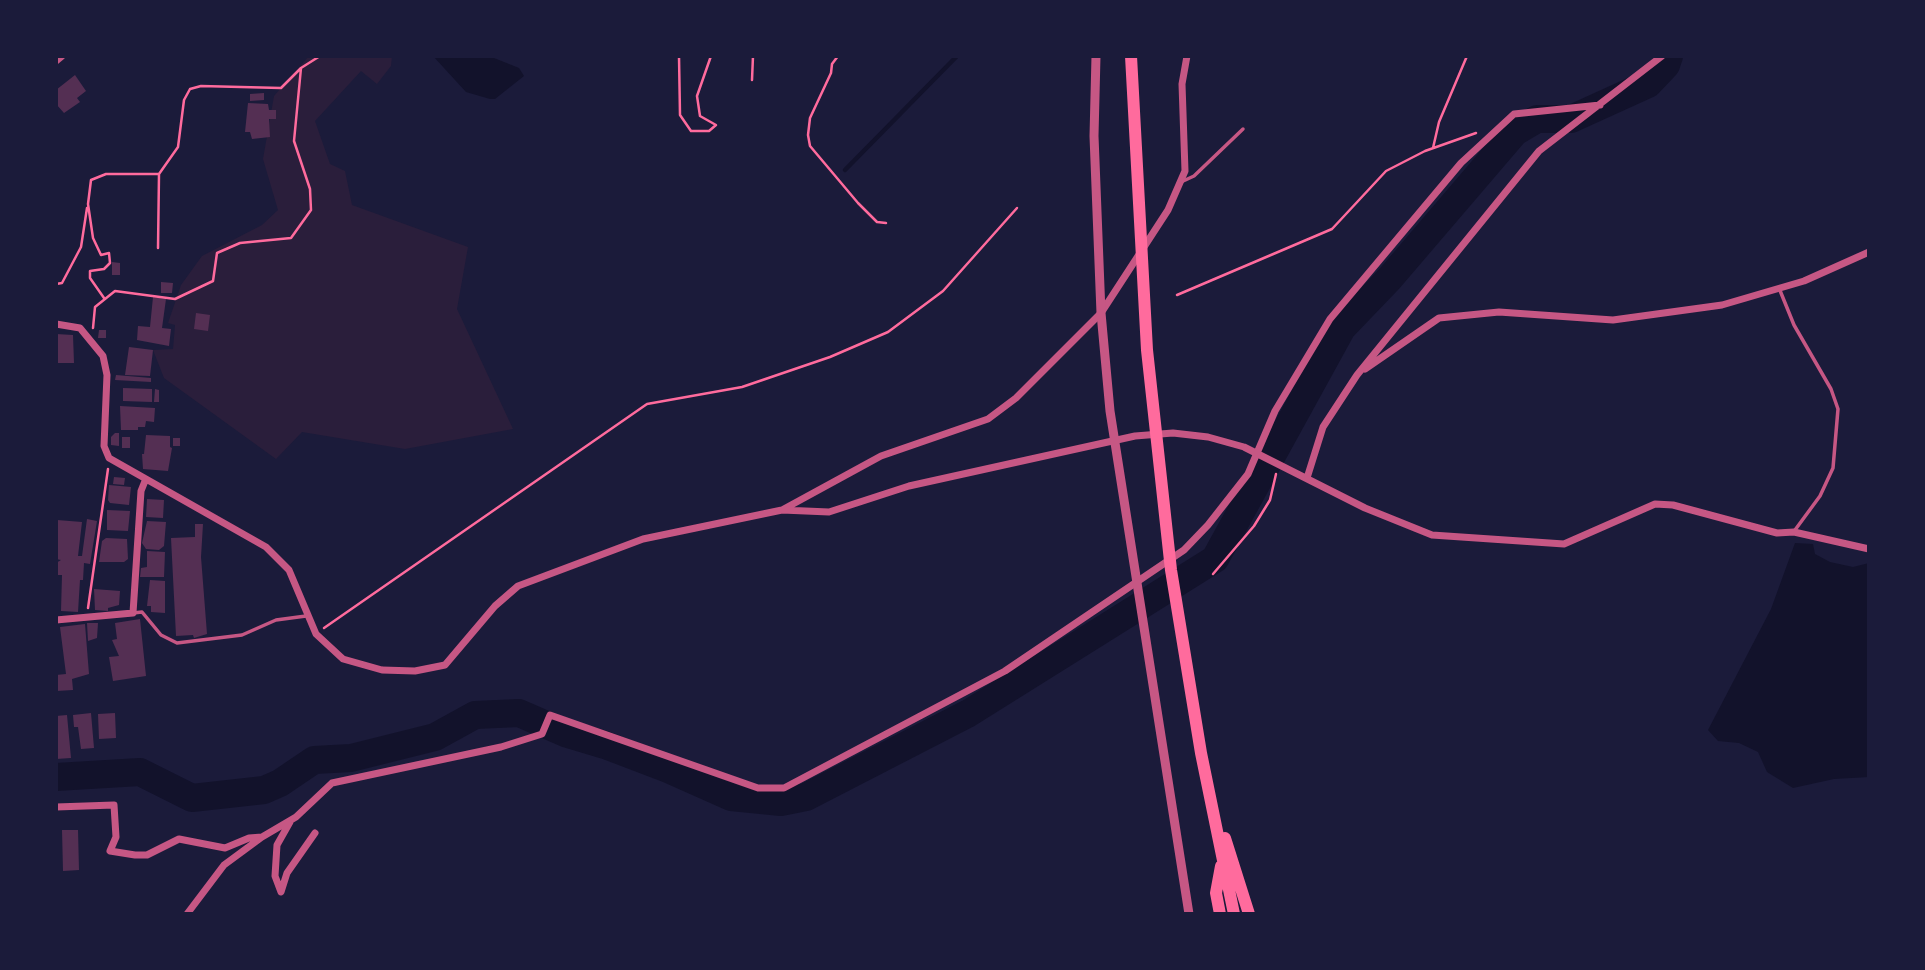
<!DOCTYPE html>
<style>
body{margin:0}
#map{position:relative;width:1925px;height:970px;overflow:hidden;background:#1b1b3a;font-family:"Asap Condensed",sans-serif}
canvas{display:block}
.frame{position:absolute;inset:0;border:58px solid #1b1b3a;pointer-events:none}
</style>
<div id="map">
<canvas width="1925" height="970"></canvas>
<div class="frame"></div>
</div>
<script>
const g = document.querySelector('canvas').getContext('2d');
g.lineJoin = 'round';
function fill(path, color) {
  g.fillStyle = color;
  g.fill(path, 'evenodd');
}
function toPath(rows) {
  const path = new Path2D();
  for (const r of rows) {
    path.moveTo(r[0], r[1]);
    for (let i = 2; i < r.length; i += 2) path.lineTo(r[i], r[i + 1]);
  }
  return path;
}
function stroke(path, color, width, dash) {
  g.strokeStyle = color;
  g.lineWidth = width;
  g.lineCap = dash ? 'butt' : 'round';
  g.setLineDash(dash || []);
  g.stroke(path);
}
fill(toPath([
 [309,56,392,56,391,66,377,84,361,71,315,121,330,164,345,171,352,205,468,247,457,309,513,429,405,449,302,432,276,459,164,378,153,350,173,349,175,325,168,323,181,285,202,256,262,225,278,210,263,159,274,96]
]), '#2a1e3b');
fill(toPath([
 [433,56,489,56,519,68,524,76,495,99,490,99,466,92],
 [1795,543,1813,544,1815,554,1830,562,1853,567,1869,563,1869,777,1834,779,1793,788,1767,772,1758,752,1739,743,1718,741,1708,730,1771,609]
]), '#12122b');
stroke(toPath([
 [845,170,957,56]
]), '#12122b', 4.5);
stroke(toPath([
 [56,777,140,772,192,798,264,790,280,783,314,760,351,758,435,737,475,715,519,713,565,733,605,745,668,769,731,797,781,802,806,797,969,713,1215,559,1342,328,1390,278,1515,132,1537,119,1571,119,1648,84,1666,65,1669,56]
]), '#12122b', 28);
fill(toPath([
 [75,75,86,91,77,98,80,102,64,113,56,104,56,90],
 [264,93,264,100,250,101,250,94],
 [248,103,268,104,269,110,276,110,276,119,269,119,270,137,252,139,250,132,245,132],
 [112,262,120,263,120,275,112,275],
 [161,282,173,283,172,293,161,293],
 [153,297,166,299,162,328,171,329,169,346,137,340,138,326,150,327],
 [196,313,210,315,208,331,194,329],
 [99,330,106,330,106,338,98,338],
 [56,334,73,335,74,363,56,363],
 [129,347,153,350,150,376,125,375],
 [116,375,151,378,151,382,115,380],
 [123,388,152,389,152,402,123,401],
 [155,389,159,390,159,402,154,402],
 [120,406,155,408,154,422,146,421,145,427,138,427,138,430,121,430],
 [115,433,119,433,119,446,111,445,111,437],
 [146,435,170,436,170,447,172,448,168,471,143,469,142,454,144,454],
 [122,437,130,437,130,448,122,448],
 [173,438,180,438,180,446,173,446],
 [114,477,125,478,124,485,113,484],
 [109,485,131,487,129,505,110,503,108,500],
 [147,499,164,500,163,518,146,517],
 [107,510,130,511,128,531,107,530],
 [87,519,97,521,90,564,84,563,83,580,80,580,78,612,61,611,62,575,56,575,56,563,61,560,56,559,57,520,82,522,78,556,82,556],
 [147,521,166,522,164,546,159,550,146,549,142,543],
 [195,524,203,524,201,557,207,634,194,638,193,635,176,636,171,538,195,537],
 [106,538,127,539,128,559,124,562,99,562,102,541],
 [147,551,165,552,164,577,140,577,141,568,147,567],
 [150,580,165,581,165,613,151,612,151,606,147,606],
 [94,589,120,591,119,605,108,608,108,611,95,610],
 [140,619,146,676,113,681,109,657,119,656,112,640,117,639,115,623],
 [87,623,98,623,97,638,88,641],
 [85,624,89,674,72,679,73,690,56,691,56,675,66,674,60,627],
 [91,713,94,748,81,749,78,727,74,727,73,715],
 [115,713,116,738,99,739,98,714],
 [67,715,71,758,56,759,56,716],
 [62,830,78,830,79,870,63,871]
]), '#542f53');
stroke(toPath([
 [679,56,680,115,691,131,709,131,716,125,700,116,697,96,711,56],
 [838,56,832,64,831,73,810,118,808,135,810,146,858,203,877,222,886,223],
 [752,80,753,56],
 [1433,148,1439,122,1467,56],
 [158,248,159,174],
 [56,284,62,283,81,247,87,208],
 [1177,295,1332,229,1386,171,1425,151,1476,133],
 [104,298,90,278,90,271,104,269,110,263,109,253,101,255,93,238,88,204,91,180,106,174,159,174,178,147,184,100,190,89,201,86,281,88,301,68],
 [93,328,95,307,115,291,175,299,213,281,217,253,240,243,291,238,311,210,310,189,294,141,301,68,320,56],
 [1213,574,1254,526,1270,500,1276,474],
 [88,608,108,469],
 [324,628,647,404,742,387,830,357,888,332,943,291,1017,208]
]), '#ff6b9d', 2.5);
stroke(toPath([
 [1181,182,1194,176,1243,129],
 [1779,288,1794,325,1831,389,1838,409,1833,468,1820,496,1795,530],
 [133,613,142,612,161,635,177,643,242,635,276,620,306,616]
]), '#c65784', 3.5);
stroke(toPath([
 [56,61,62,56],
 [56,324,80,328,103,356,107,375,104,446,109,458,266,547,289,570,316,634,343,659,382,670,415,671,445,665,495,606,518,586,643,539,782,510,829,512,909,486,1135,436,1173,433,1208,437,1244,447,1365,508,1432,535,1564,544,1655,504,1673,505,1777,533,1794,532,1869,549],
 [1365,369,1439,318,1499,312,1613,320,1722,305,1804,281,1869,252],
 [1307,478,1323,427,1357,375,1539,151,1662,56],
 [782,510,881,456,988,419,1016,398,1101,313,1168,210,1185,171,1182,84,1187,56],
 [56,620,133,613,141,491,145,481],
 [56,807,114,805,116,837,110,851,135,855,147,855,179,839,225,848,249,838,262,837,224,865,187,914],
 [290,822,277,845,275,876,281,892,287,873,315,833],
 [262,837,296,817,332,783,501,747,542,734,550,715,758,788,784,788,1005,671,1184,550,1208,525,1248,474,1275,411,1330,319,1461,163,1514,114,1600,105]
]), '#c65784', 7);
stroke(toPath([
 [1096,56,1094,136,1101,313,1110,411,1189,914]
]), '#c65784', 9);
stroke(toPath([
 [1131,56,1147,350,1171,570,1201,753,1234,914],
 [1225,838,1249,914],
 [1220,914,1216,893,1221,866]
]), '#ff6b9d', 12);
</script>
